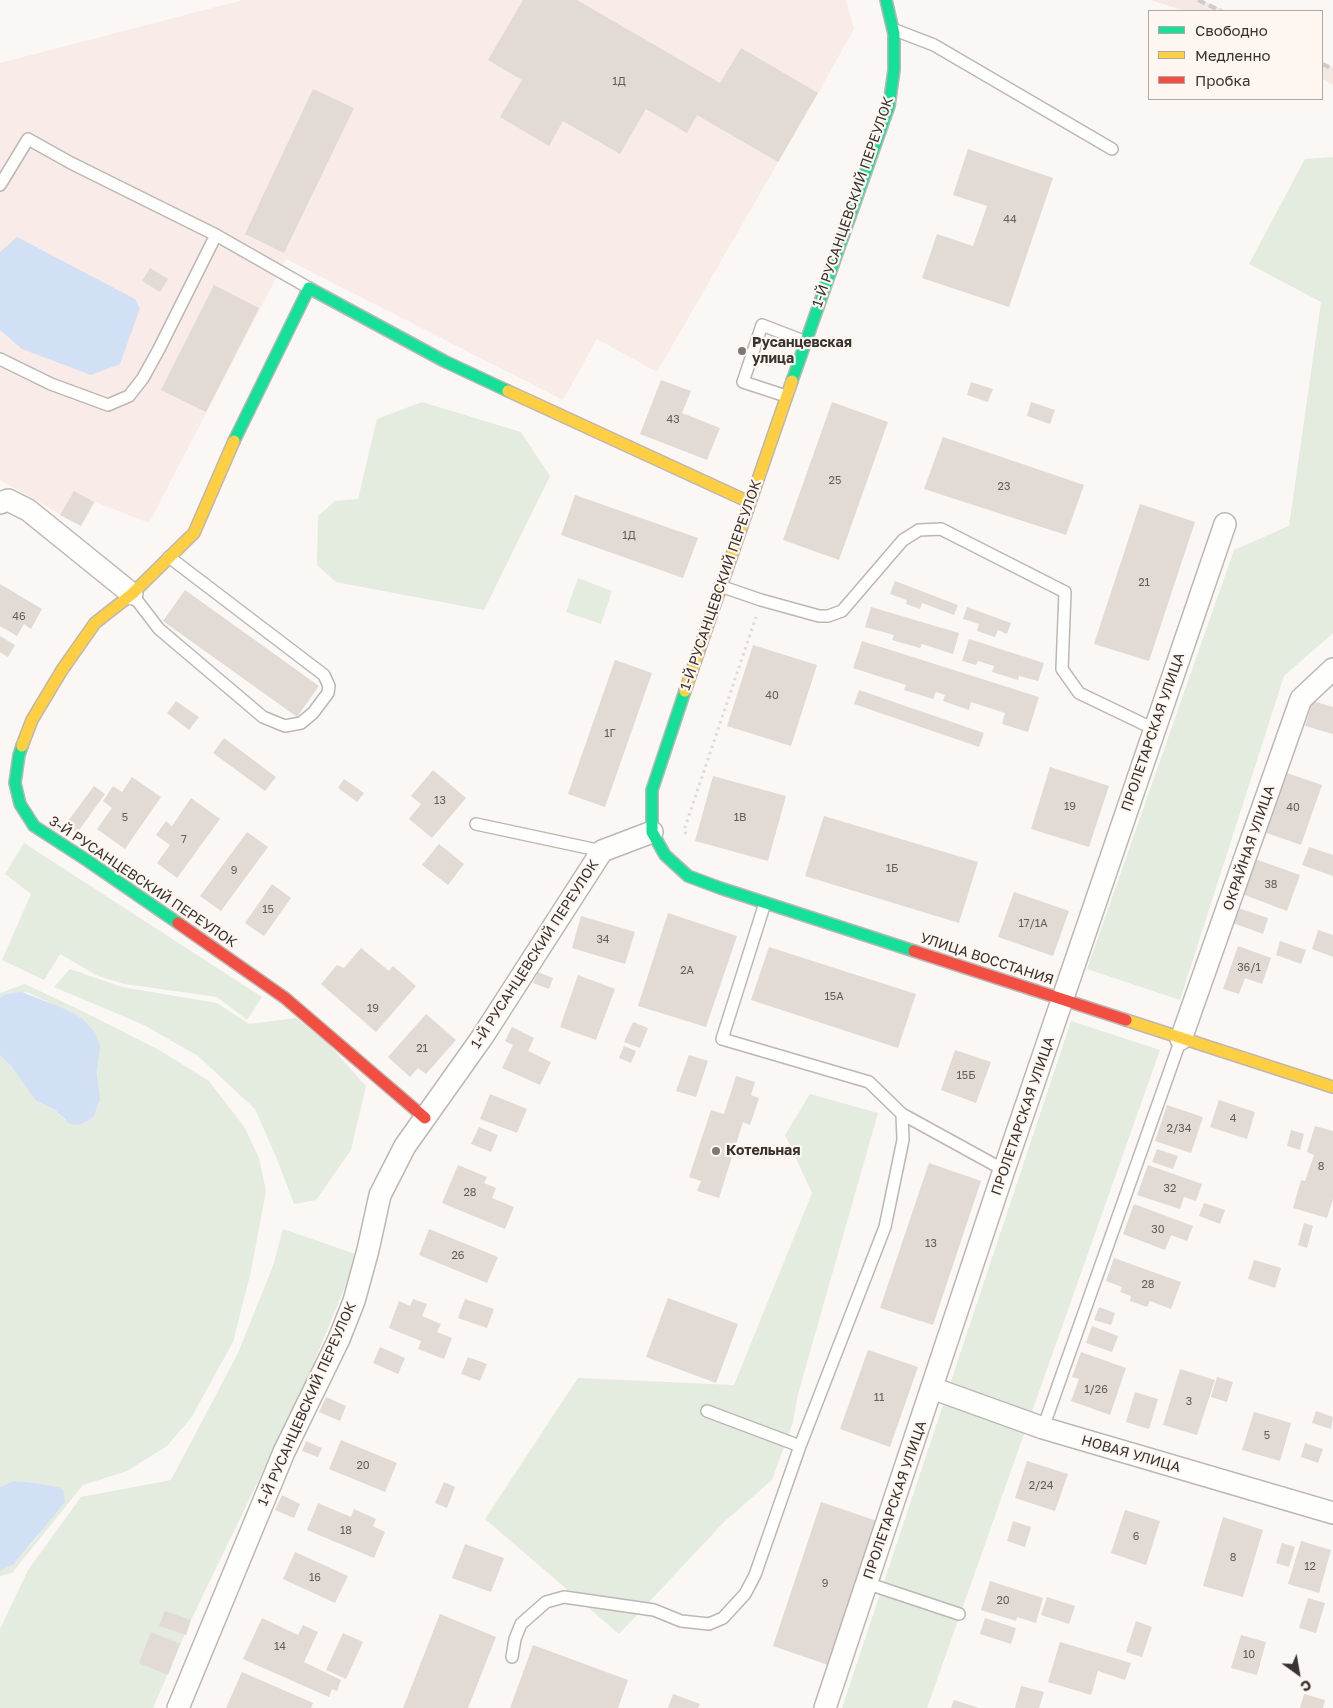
<!DOCTYPE html>
<meta charset="utf-8">
<style>
body{margin:0}
#map{position:relative;width:1333px;height:1708px;overflow:hidden;background:#fbf7f4;font-family:"Golos Text",sans-serif}
canvas{display:block}
.legend{position:absolute;left:1148px;top:10px;width:175px;height:90px;box-sizing:border-box;background:#fef6f1;border:1px solid #b0a8a3;margin:0;padding:6px 9px;list-style:none;font-size:15px;color:#3a322e}
.legend li{display:flex;align-items:center;gap:10px;height:25px}
.legend b{width:25px;border:1px solid #b0a8a3}
.north{position:absolute;left:1273px;top:1648px;width:50px;height:50px;-webkit-text-stroke:4px #fef6f1;paint-order:stroke;rotate:148deg;font-size:14px;font-weight:700;line-height:20px;text-align:center;color:#3a322e}
.north::after{content:'';display:block;margin:auto;width:18px;height:22px;background:#3a322e;clip-path:polygon(50% 0,100% 100%,50% 72%,0 100%)}
</style>
<div id="map">
<canvas width="1333" height="1708"></canvas>
<ul class="legend">
<li><b style="height:6px;background:#16e098"></b>Свободно</li>
<li><b style="height:6px;background:#ffcf43"></b>Медленно</li>
<li><b style="height:6px;background:#f24e42"></b>Пробка</li>
</ul>
<div class="north">С</div>
</div>
<script>
const g = document.querySelector('canvas').getContext('2d');
g.lineJoin = 'round';
function fill(path, color) {
  g.fillStyle = color;
  g.fill(path, 'evenodd');
}
function toPath(rows) {
  const path = new Path2D();
  for (const r of rows) {
    path.moveTo(r[0], r[1]);
    for (let i = 2; i < r.length; i += 2) path.lineTo(r[i], r[i + 1]);
  }
  return path;
}
function stroke(path, color, width, dash) {
  g.strokeStyle = color;
  g.lineWidth = width;
  g.lineCap = dash ? 'butt' : 'round';
  g.setLineDash(dash || []);
  g.stroke(path);
}
function write(font, color, halo, rows, align = 'center') {
  g.font = font + ' "Golos Text",sans-serif';
  g.lineWidth = 4.5;
  g.setLineDash([]);
  g.textBaseline = 'middle';
  g.strokeStyle = halo;
  g.fillStyle = color;
  for (const [text, x, y, turn = 0] of rows) {
    g.save();
    g.translate(x, y);
    g.rotate((+turn || 0) * Math.PI / 180);
    g.textAlign = isNaN(turn) ? turn : align;
    if (halo) g.strokeText(text, 0, 0);
    g.fillText(text, 0, 0);
    g.restore();
  }
}
fill(toPath([
 [243,0,846,0,854,29,818,93,657,372,597,339,563,400,286,259,149,523,95,502,81,526,0,480,0,63]
]), '#f9ebe7');
fill(toPath([
 [1151,0,1201,0,1226,11,1185,11],
 [1322,61,1333,67,1333,85,1322,79]
]), '#f3e8e2');
fill(toPath([
 [1333,157,1333,633,1284,676,1180,1000,1087,969,1234,550,1289,526,1321,302,1249,264,1305,159],
 [422,402,521,432,550,476,484,610,336,582,317,565,318,516,335,501,358,499,377,419],
 [578,578,612,591,601,624,566,612],
 [24,843,262,997,247,1020,217,997,125,984,98,976,60,954,44,980,2,960,31,894,5,874],
 [70,969,122,987,217,1003,249,1024,296,1018,329,1045,366,1086,351,1150,316,1200,294,1204,277,1159,255,1109,198,1056,144,1025,54,987],
 [25,984,88,1014,159,1050,209,1081,245,1128,259,1158,266,1191,251,1271,233,1342,191,1418,167,1446,127,1471,83,1485,12,1573,0,1576,0,1571,14,1564,39,1535,58,1487,37,1483,14,1481,0,1487,0,1055,11,1066,36,1101,54,1109,65,1120,79,1125,88,1121,94,1116,100,1101,97,1080,99,1052,95,1032,82,1018,27,992,6,994,0,998,0,993],
 [1071,1021,1160,1050,927,1708,842,1708],
 [810,1094,878,1113,798,1394,793,1422,772,1480,724,1522,619,1634,485,1519,578,1378,734,1385,812,1193,785,1135],
 [283,1229,358,1255,305,1384,191,1620,153,1708,0,1708,0,1629,28,1570,81,1497,171,1480,238,1353,273,1266]
]), '#e4ebdf');
fill(toPath([
 [17,237,135,299,140,308,120,364,91,375,22,349,0,330,0,252],
 [22,992,60,1007,82,1018,95,1032,100,1046,97,1074,100,1100,94,1116,88,1121,79,1125,70,1124,54,1109,36,1101,11,1066,0,1055,0,998,6,994],
 [14,1481,37,1483,58,1487,63,1490,65,1502,14,1564,0,1571,0,1487]
]), '#d1e0f5');
fill(toPath([
 [523,0,577,0,720,83,741,48,818,93,778,162,697,115,687,133,646,109,620,154,563,121,549,146,500,117,522,80,488,60],
 [313,89,354,108,284,253,245,234],
 [968,149,1053,178,1009,307,922,278,937,234,973,246,987,206,953,195],
 [150,268,168,279,160,292,142,281],
 [214,285,259,308,206,412,161,390],
 [661,380,691,391,682,413,720,428,707,460,640,434],
 [971,382,993,389,988,402,967,395],
 [832,402,888,422,839,560,783,540],
 [1031,402,1055,410,1050,424,1027,416],
 [943,437,1084,485,1066,535,924,489],
 [74,491,94,502,81,526,60,515],
 [575,495,698,538,683,578,561,535],
 [1140,504,1195,522,1149,661,1094,644],
 [895,581,958,605,954,615,922,603,920,609,906,604,907,600,890,594],
 [0,584,42,609,31,629,24,624,17,636,0,626],
 [185,590,319,686,297,717,163,621],
 [871,607,959,633,953,654,922,644,920,648,892,640,894,635,865,627],
 [967,607,1011,623,1007,634,998,630,995,637,977,631,979,624,963,619],
 [0,636,15,645,8,657,0,652],
 [969,639,1044,663,1038,681,1019,676,1018,680,992,672,994,666,978,661,976,665,962,661],
 [862,641,1039,697,1028,732,1002,724,1005,713,971,702,969,710,943,701,945,695,936,692,933,699,904,690,906,685,853,668],
 [753,645,817,665,791,746,727,726],
 [615,660,652,673,605,807,568,794],
 [859,690,984,733,979,747,854,704],
 [176,701,199,717,189,730,167,713],
 [1313,701,1333,707,1333,734,1305,726],
 [224,738,276,777,265,791,213,753],
 [1050,767,1109,786,1089,847,1031,829],
 [433,770,466,798,432,838,409,819,421,804,411,796],
 [1284,772,1322,785,1301,845,1264,832],
 [713,776,786,796,768,861,695,841],
 [132,777,161,797,125,849,97,829,112,808,103,801,113,786,122,792],
 [344,779,364,793,357,802,338,788],
 [94,786,105,794,77,833,65,825],
 [191,798,220,819,177,878,157,863,170,845,156,835,166,821,172,826],
 [824,816,978,862,959,923,805,876],
 [247,832,268,847,221,911,200,896],
 [439,844,464,864,448,885,422,865],
 [1309,847,1333,855,1333,876,1302,865],
 [1255,859,1300,875,1287,911,1242,894],
 [272,884,291,898,264,936,245,923],
 [1014,892,1069,911,1053,956,998,937],
 [1238,908,1268,918,1263,934,1233,923],
 [668,913,737,936,706,1027,638,1006],
 [581,916,635,932,625,964,572,948],
 [1318,930,1333,935,1333,957,1312,949],
 [1280,941,1306,950,1301,964,1276,955],
 [1238,946,1271,958,1262,984,1245,978,1239,994,1223,989],
 [769,947,916,994,898,1048,751,1000],
 [361,948,389,971,393,966,416,986,376,1032,321,984,337,965,344,968],
 [538,972,553,978,549,989,533,983],
 [578,975,615,989,596,1040,560,1027],
 [426,1014,456,1040,426,1074,418,1068,410,1077,388,1057],
 [633,1022,648,1028,640,1048,624,1042],
 [512,1027,534,1038,528,1051,551,1062,540,1085,502,1068,513,1045,505,1041],
 [624,1046,636,1051,631,1063,619,1058],
 [955,1050,991,1062,976,1103,941,1090],
 [689,1055,708,1061,696,1097,676,1091],
 [736,1076,755,1082,751,1095,759,1098,750,1125,743,1122,719,1198,697,1191,701,1181,689,1177,711,1110,724,1114],
 [490,1094,527,1109,517,1133,480,1119],
 [1219,1100,1255,1112,1247,1139,1210,1127],
 [1167,1105,1203,1117,1191,1153,1155,1141],
 [1315,1126,1333,1131,1333,1199,1327,1218,1293,1208,1301,1180,1305,1181,1314,1155,1307,1152],
 [479,1127,498,1135,491,1152,471,1144],
 [1291,1130,1304,1134,1300,1150,1287,1146],
 [1157,1149,1178,1156,1173,1169,1152,1162],
 [929,1163,981,1181,933,1325,880,1308],
 [458,1165,487,1177,484,1183,496,1188,492,1198,514,1207,505,1229,442,1203],
 [1148,1165,1202,1184,1196,1201,1184,1197,1180,1209,1137,1195],
 [1204,1203,1225,1210,1220,1224,1199,1216],
 [1134,1204,1193,1226,1187,1241,1171,1235,1165,1250,1123,1234],
 [1304,1223,1313,1226,1307,1248,1298,1245],
 [429,1229,498,1257,487,1283,419,1255],
 [1114,1258,1181,1282,1171,1309,1150,1301,1147,1307,1130,1301,1131,1296,1120,1292,1122,1287,1106,1281],
 [1254,1260,1281,1268,1275,1288,1248,1279],
 [668,1298,738,1324,716,1383,646,1357],
 [413,1299,427,1304,422,1316,441,1324,437,1332,452,1338,444,1359,418,1349,421,1341,389,1328,399,1301,410,1306],
 [465,1299,494,1309,487,1328,458,1318],
 [1099,1307,1115,1313,1111,1325,1094,1320],
 [1092,1326,1118,1336,1112,1352,1086,1343],
 [380,1347,405,1358,398,1374,373,1363],
 [868,1350,918,1367,890,1447,840,1429],
 [1081,1352,1126,1368,1110,1415,1071,1401,1079,1379,1072,1377],
 [468,1357,487,1364,480,1381,461,1374],
 [1180,1369,1215,1380,1197,1435,1163,1425],
 [1217,1377,1233,1382,1227,1402,1211,1397],
 [1135,1392,1158,1399,1149,1429,1126,1422],
 [326,1397,346,1406,340,1421,319,1412],
 [1316,1411,1333,1417,1331,1429,1312,1423],
 [1254,1412,1291,1423,1280,1461,1242,1450],
 [341,1440,397,1463,385,1492,329,1469],
 [306,1441,322,1448,318,1457,302,1451],
 [1305,1443,1323,1449,1318,1463,1301,1457],
 [1027,1461,1068,1474,1055,1511,1015,1498],
 [444,1482,455,1487,447,1508,435,1503],
 [282,1495,300,1504,294,1518,275,1510],
 [821,1502,877,1521,828,1665,773,1646],
 [318,1503,351,1517,354,1509,376,1519,373,1526,385,1532,374,1558,307,1530],
 [1125,1510,1160,1521,1146,1565,1111,1553],
 [1223,1517,1263,1530,1243,1597,1203,1586],
 [1013,1521,1031,1527,1025,1547,1007,1541],
 [1301,1541,1331,1550,1319,1593,1288,1584],
 [1282,1543,1295,1547,1289,1567,1276,1563],
 [465,1544,504,1558,491,1592,452,1578],
 [295,1552,348,1576,335,1603,283,1579],
 [990,1581,1043,1598,1036,1623,1017,1617,1016,1621,981,1610],
 [1047,1597,1075,1606,1069,1624,1041,1615],
 [1308,1598,1325,1603,1316,1633,1299,1628],
 [165,1611,191,1620,186,1635,159,1626],
 [440,1614,496,1637,468,1708,403,1708],
 [262,1618,298,1635,303,1625,318,1632,304,1662,341,1680,337,1691,332,1689,329,1697,243,1659],
 [985,1618,1016,1628,1011,1644,980,1634],
 [1136,1621,1152,1627,1142,1657,1126,1652],
 [151,1632,180,1644,168,1675,139,1663],
 [343,1633,363,1642,346,1679,326,1670],
 [1241,1635,1266,1642,1257,1675,1231,1668],
 [1060,1642,1131,1663,1125,1680,1098,1671,1091,1695,1048,1682],
 [533,1645,628,1680,618,1708,510,1708],
 [242,1672,313,1703,311,1708,226,1708],
 [1021,1686,1044,1692,1039,1708,1015,1708],
 [673,1694,700,1704,698,1708,668,1708],
 [1304,1694,1325,1700,1323,1708,1300,1708],
 [954,1700,979,1708,951,1708]
]), '#e2dad5');
const lane = toPath([
 [895,30,934,45,1112,149],
 [0,185,28,139,71,163,216,235,309,288],
 [0,359,51,384,108,405,129,396,143,378,159,349,216,235],
 [786,396,743,382,762,325,806,342],
 [720,586,761,600,819,616,828,616,842,611,903,540,919,530,941,529,1065,592,1062,669,1079,693,1154,729],
 [132,594,159,629,263,717,285,726,301,723,313,713,328,693,329,686,324,675,169,557],
 [476,824,602,851],
 [902,1114,1004,1170],
 [707,1411,800,1446],
 [1043,1428,1181,1039],
 [866,1583,959,1614],
 [512,1657,515,1639,521,1624,546,1602,564,1597,654,1610,681,1621,709,1624,723,1618,745,1594,755,1575,800,1446,885,1227,903,1140,902,1114,869,1082,722,1039,765,903]
]);
const street = toPath([
 [0,503,8,500,28,510,132,594],
 [1181,1039,1301,699,1333,669],
 [932,1388,1043,1428,1333,1513],
 [178,1708,284,1452,339,1339,354,1301,368,1250,380,1195,405,1146,483,1036,602,851,652,832],
 [825,1708,1004,1170,1225,524]
]);
const fast = toPath([
 [792,381,889,106,894,70,894,34,886,0],
 [234,441,309,288,444,361,508,391],
 [685,691,652,790,652,832,665,855,688,876,720,888,914,951],
 [22,746,19,755,15,783,20,804,34,826,88,861,178,923]
]);
const slow = toPath([
 [508,391,749,502],
 [685,691,792,381],
 [22,746,32,720,62,670,95,623,132,594,194,533,234,441],
 [1126,1020,1333,1087]
]);
const jam = toPath([
 [178,923,285,998,425,1118],
 [914,951,1126,1020]
]);
stroke(lane, '#bcb7b3', 14);
stroke(street, '#bcb7b3', 24);
stroke(fast, '#bcb7b3', 14);
stroke(slow, '#bcb7b3', 14);
stroke(jam, '#bcb7b3', 14);
stroke(toPath([
 [686,834,684,830,756,617]
]), '#dcdbda', 3, [2.5, 4]);
stroke(lane, '#fefefd', 11);
stroke(street, '#fefefd', 21);
stroke(fast, '#16e098', 11);
stroke(slow, '#ffcf43', 11);
stroke(jam, '#f24e42', 11);
stroke(toPath([
 [1198,0,1221,11],
 [1322,64,1333,69]
]), '#cdcccb', 4, [8, 4]);
for (const [x, y, r, color] of [
 [742,351,5,"#7e7773"],
 [716,1151,5,"#7e7773"]
]) {
  const dot = new Path2D();
  dot.arc(x, y, r, 0, 2 * Math.PI);
  g.fillStyle = color;
  g.fill(dot);
  stroke(dot, '#fef6f1', 2);
}
write('11px', '#645c58', null, [
 ["1Д",619,82],
 ["44",1010,220],
 ["43",673,420],
 ["25",835,481],
 ["23",1004,487],
 ["1Д",629,536],
 ["21",1144,583],
 ["46",19,617],
 ["40",772,696],
 ["1Г",610,734],
 ["13",440,801],
 ["19",1070,807],
 ["40",1293,808],
 ["5",125,818],
 ["1В",740,818],
 ["7",184,840],
 ["1Б",892,869],
 ["9",234,871],
 ["38",1271,885],
 ["15",268,910],
 ["17/1А",1033,924],
 ["34",603,940],
 ["36/1",1249,968],
 ["2А",687,971],
 ["15А",834,997],
 ["19",373,1009],
 ["21",422,1049],
 ["15Б",966,1076],
 ["4",1233,1119],
 ["2/34",1179,1129],
 ["8",1321,1167],
 ["32",1170,1189],
 ["28",470,1193],
 ["30",1158,1230],
 ["13",931,1244],
 ["26",458,1256],
 ["28",1148,1285],
 ["1/26",1096,1390],
 ["11",879,1398],
 ["3",1189,1402],
 ["5",1267,1436],
 ["20",363,1466],
 ["2/24",1041,1486],
 ["18",346,1531],
 ["6",1136,1537],
 ["8",1233,1558],
 ["12",1310,1567],
 ["16",315,1578],
 ["9",825,1584],
 ["20",1003,1601],
 ["14",280,1647],
 ["10",1249,1655]
]);
write('14px', '#3a322e', '#fef6f1', [
 ["1-Й РУСАНЦЕВСКИЙ ПЕРЕУЛОК",853,202,-71],
 ["1-Й РУСАНЦЕВСКИЙ ПЕРЕУЛОК",721,585,-71],
 ["ПРОЛЕТАРСКАЯ УЛИЦА",1153,732,-71],
 ["ОКРАЙНАЯ УЛИЦА",1249,848,-71],
 ["3-Й РУСАНЦЕВСКИЙ ПЕРЕУЛОК",143,882,34],
 ["1-Й РУСАНЦЕВСКИЙ ПЕРЕУЛОК",535,954,-57],
 ["УЛИЦА ВОССТАНИЯ",987,959,18],
 ["ПРОЛЕТАРСКАЯ УЛИЦА",1023,1116,-71],
 ["1-Й РУСАНЦЕВСКИЙ ПЕРЕУЛОК",307,1404,-66],
 ["НОВАЯ УЛИЦА",1131,1454,16],
 ["ПРОЛЕТАРСКАЯ УЛИЦА",895,1500,-71]
]);
write('bold 14px', '#3a322e', '#fef6f1', [
 ["Русанцевская",752,343],
 ["улица",752,359],
 ["Котельная",726,1151]
], 'left');
</script>
